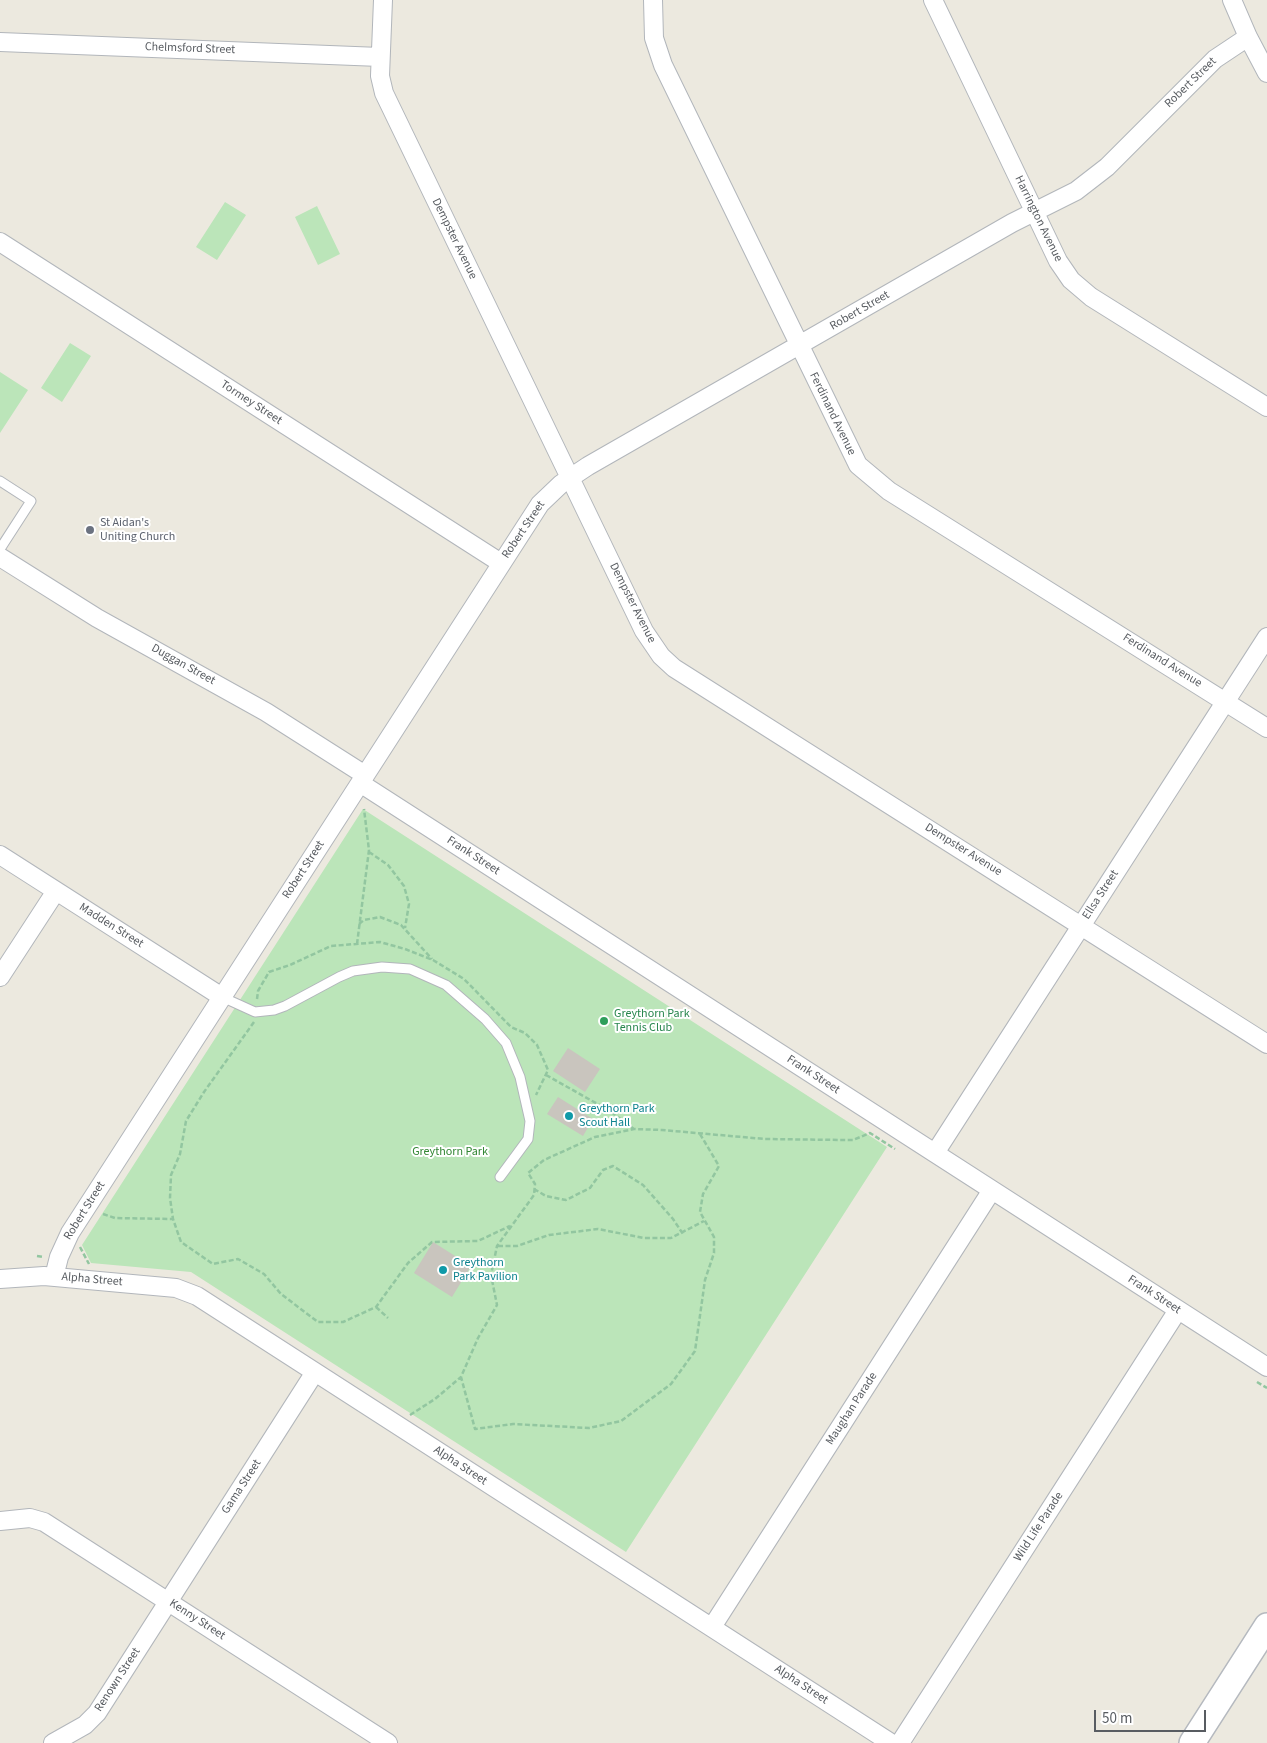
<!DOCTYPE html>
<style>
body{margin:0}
#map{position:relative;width:1267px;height:1743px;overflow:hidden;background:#ece9df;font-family:"Source Sans 3",sans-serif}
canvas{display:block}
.scale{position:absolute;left:1094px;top:1710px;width:112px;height:22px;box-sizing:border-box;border:2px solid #585c61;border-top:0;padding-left:6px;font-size:15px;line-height:18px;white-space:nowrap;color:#585c61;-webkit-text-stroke:4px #fff;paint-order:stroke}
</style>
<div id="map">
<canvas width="1267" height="1743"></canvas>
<div class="scale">50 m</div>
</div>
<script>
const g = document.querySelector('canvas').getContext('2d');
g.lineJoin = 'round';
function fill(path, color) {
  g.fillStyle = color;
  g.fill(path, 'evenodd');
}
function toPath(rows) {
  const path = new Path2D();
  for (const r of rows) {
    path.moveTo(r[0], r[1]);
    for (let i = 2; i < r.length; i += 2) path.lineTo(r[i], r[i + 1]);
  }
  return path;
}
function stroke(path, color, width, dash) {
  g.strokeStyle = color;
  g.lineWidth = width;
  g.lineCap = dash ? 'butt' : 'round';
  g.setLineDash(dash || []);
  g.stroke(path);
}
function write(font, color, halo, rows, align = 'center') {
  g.font = font + ' "Source Sans 3",sans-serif';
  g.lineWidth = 4;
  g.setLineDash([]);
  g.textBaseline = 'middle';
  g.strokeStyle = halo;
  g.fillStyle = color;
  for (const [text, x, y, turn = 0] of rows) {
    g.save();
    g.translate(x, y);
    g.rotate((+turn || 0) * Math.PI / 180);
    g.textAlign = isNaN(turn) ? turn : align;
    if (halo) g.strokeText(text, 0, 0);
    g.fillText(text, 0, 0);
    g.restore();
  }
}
fill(toPath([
 [225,202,246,215,217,260,196,247],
 [317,206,340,254,318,265,295,217],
 [70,343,91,356,62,402,41,388],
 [0,372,28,390,0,433],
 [363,809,887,1147,626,1552,191,1272,91,1263,82,1245]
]), '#bbe5b9');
fill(toPath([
 [568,1048,600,1069,585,1092,553,1071],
 [558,1097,593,1119,583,1136,547,1114],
 [433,1242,471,1266,452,1297,414,1273]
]), '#c9c5be');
const service = toPath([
 [0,481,31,501,0,549],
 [222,997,255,1012,274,1010,285,1006,339,977,353,971,382,967,410,969,446,985,485,1019,506,1043,520,1077,530,1121,528,1139,500,1177]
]);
const minor = toPath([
 [383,0,380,76,384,93,644,631,661,656,674,668,1267,1044],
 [653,0,654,38,663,65,858,465,889,491,1267,728],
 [933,0,1058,261,1071,280,1091,297,1267,407],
 [1232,0,1248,37,1267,73],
 [0,42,380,57],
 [0,242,501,563],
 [0,557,97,618,266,712,365,775],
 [360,783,1267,1367],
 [0,855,222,997],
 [0,977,56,891],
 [935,1153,1267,637],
 [54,1277,59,1257,70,1233,540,504,561,484,588,466,1012,223,1076,191,1107,167,1215,59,1248,37],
 [0,1279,44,1276,176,1288,197,1296,891,1743],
 [0,1521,30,1518,44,1522,388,1743],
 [712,1627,992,1190],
 [53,1743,85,1725,97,1713,315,1372],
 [900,1743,1178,1310]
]);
const secondary = toPath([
 [1192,1743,1267,1626]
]);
stroke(service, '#b2b6bb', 11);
stroke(minor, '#b2b6bb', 20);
stroke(secondary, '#b5b9bf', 28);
stroke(toPath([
 [369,852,388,865,404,886,409,904,405,928],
 [359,924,364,920,380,917,401,925,432,959],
 [357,944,369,850,364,809],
 [257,999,258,991,269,972,290,965,331,946,380,942,405,949,433,960,464,979,511,1027,525,1033,537,1045,548,1070,536,1095],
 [254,1022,204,1092,186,1121,180,1154,171,1175,170,1198,173,1219,181,1242,213,1264,238,1259,264,1274,281,1294,318,1322,343,1322,376,1307,408,1263,432,1242,478,1241,510,1226],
 [546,1075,610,1111,634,1129],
 [700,1134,719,1166,703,1194,700,1212,714,1237,714,1253,705,1280,695,1351,671,1384,621,1421,589,1428,513,1424,475,1429,461,1377,478,1338,497,1305,491,1275,497,1246,534,1195,535,1184,528,1173,544,1160,595,1137,634,1129,662,1130,765,1139,844,1140,853,1140,870,1133,895,1149],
 [534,1189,546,1196,566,1200,590,1188,603,1170,613,1166,643,1185,673,1219,683,1234],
 [103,1214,115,1218,173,1219],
 [498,1246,517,1246,549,1235,598,1229,644,1238,671,1238,704,1221],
 [80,1247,89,1264],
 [37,1256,43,1257],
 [376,1307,388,1318],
 [1257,1382,1267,1388],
 [410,1415,435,1399,461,1377]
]), '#92c6a0', 2.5, [5, 2.5]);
stroke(service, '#fff', 9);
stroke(minor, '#fff', 18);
stroke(secondary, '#fff', 25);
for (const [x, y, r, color] of [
 [90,530,5,"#6b7280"],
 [604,1021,5,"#2e9e5b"],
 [569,1116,5,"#0f9aa8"],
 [443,1270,5,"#0f9aa8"]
]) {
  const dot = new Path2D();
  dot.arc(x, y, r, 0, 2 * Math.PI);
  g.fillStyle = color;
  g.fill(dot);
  stroke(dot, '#fff', 2);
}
write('12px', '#585c61', '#fff', [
 ["Chelmsford Street",190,49,2],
 ["Robert Street",1191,83,-44],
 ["Harrington Avenue",1038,219,64],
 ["Dempster Avenue",454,239,64],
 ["Robert Street",860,311,-30],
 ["Tormey Street",251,403,33],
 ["Ferdinand Avenue",832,414,64],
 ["Robert Street",524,530,-56],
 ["Dempster Avenue",632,603,63],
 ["Ferdinand Avenue",1162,661,32],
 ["Duggan Street",183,665,29],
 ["Dempster Avenue",963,850,32],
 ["Frank Street",473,856,33],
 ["Robert Street",304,870,-57],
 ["Ellsa Street",1101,895,-57],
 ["Madden Street",111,926,32],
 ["Frank Street",813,1075,33],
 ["Robert Street",85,1211,-58],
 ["Alpha Street",92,1280,5],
 ["Frank Street",1154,1295,33],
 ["Maughan Parade",852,1409,-57],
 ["Alpha Street",460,1466,33],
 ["Gama Street",242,1487,-57],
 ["Wild Life Parade",1039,1527,-57],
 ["Kenny Street",197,1620,33],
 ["Renown Street",118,1680,-57],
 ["Alpha Street",801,1685,33]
]);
write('12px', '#5b616d', '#fff', [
 ["St Aidan's",100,523],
 ["Uniting Church",100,537]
], 'left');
write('12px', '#27864d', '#fff', [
 ["Greythorn Park",614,1014],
 ["Tennis Club",614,1028]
], 'left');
write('12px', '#0d838f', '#fff', [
 ["Greythorn Park",579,1109],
 ["Scout Hall",579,1123],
 ["Greythorn",453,1263],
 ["Park Pavilion",453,1277]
], 'left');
write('12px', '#318633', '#fff', [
 ["Greythorn Park",450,1152]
]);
</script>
